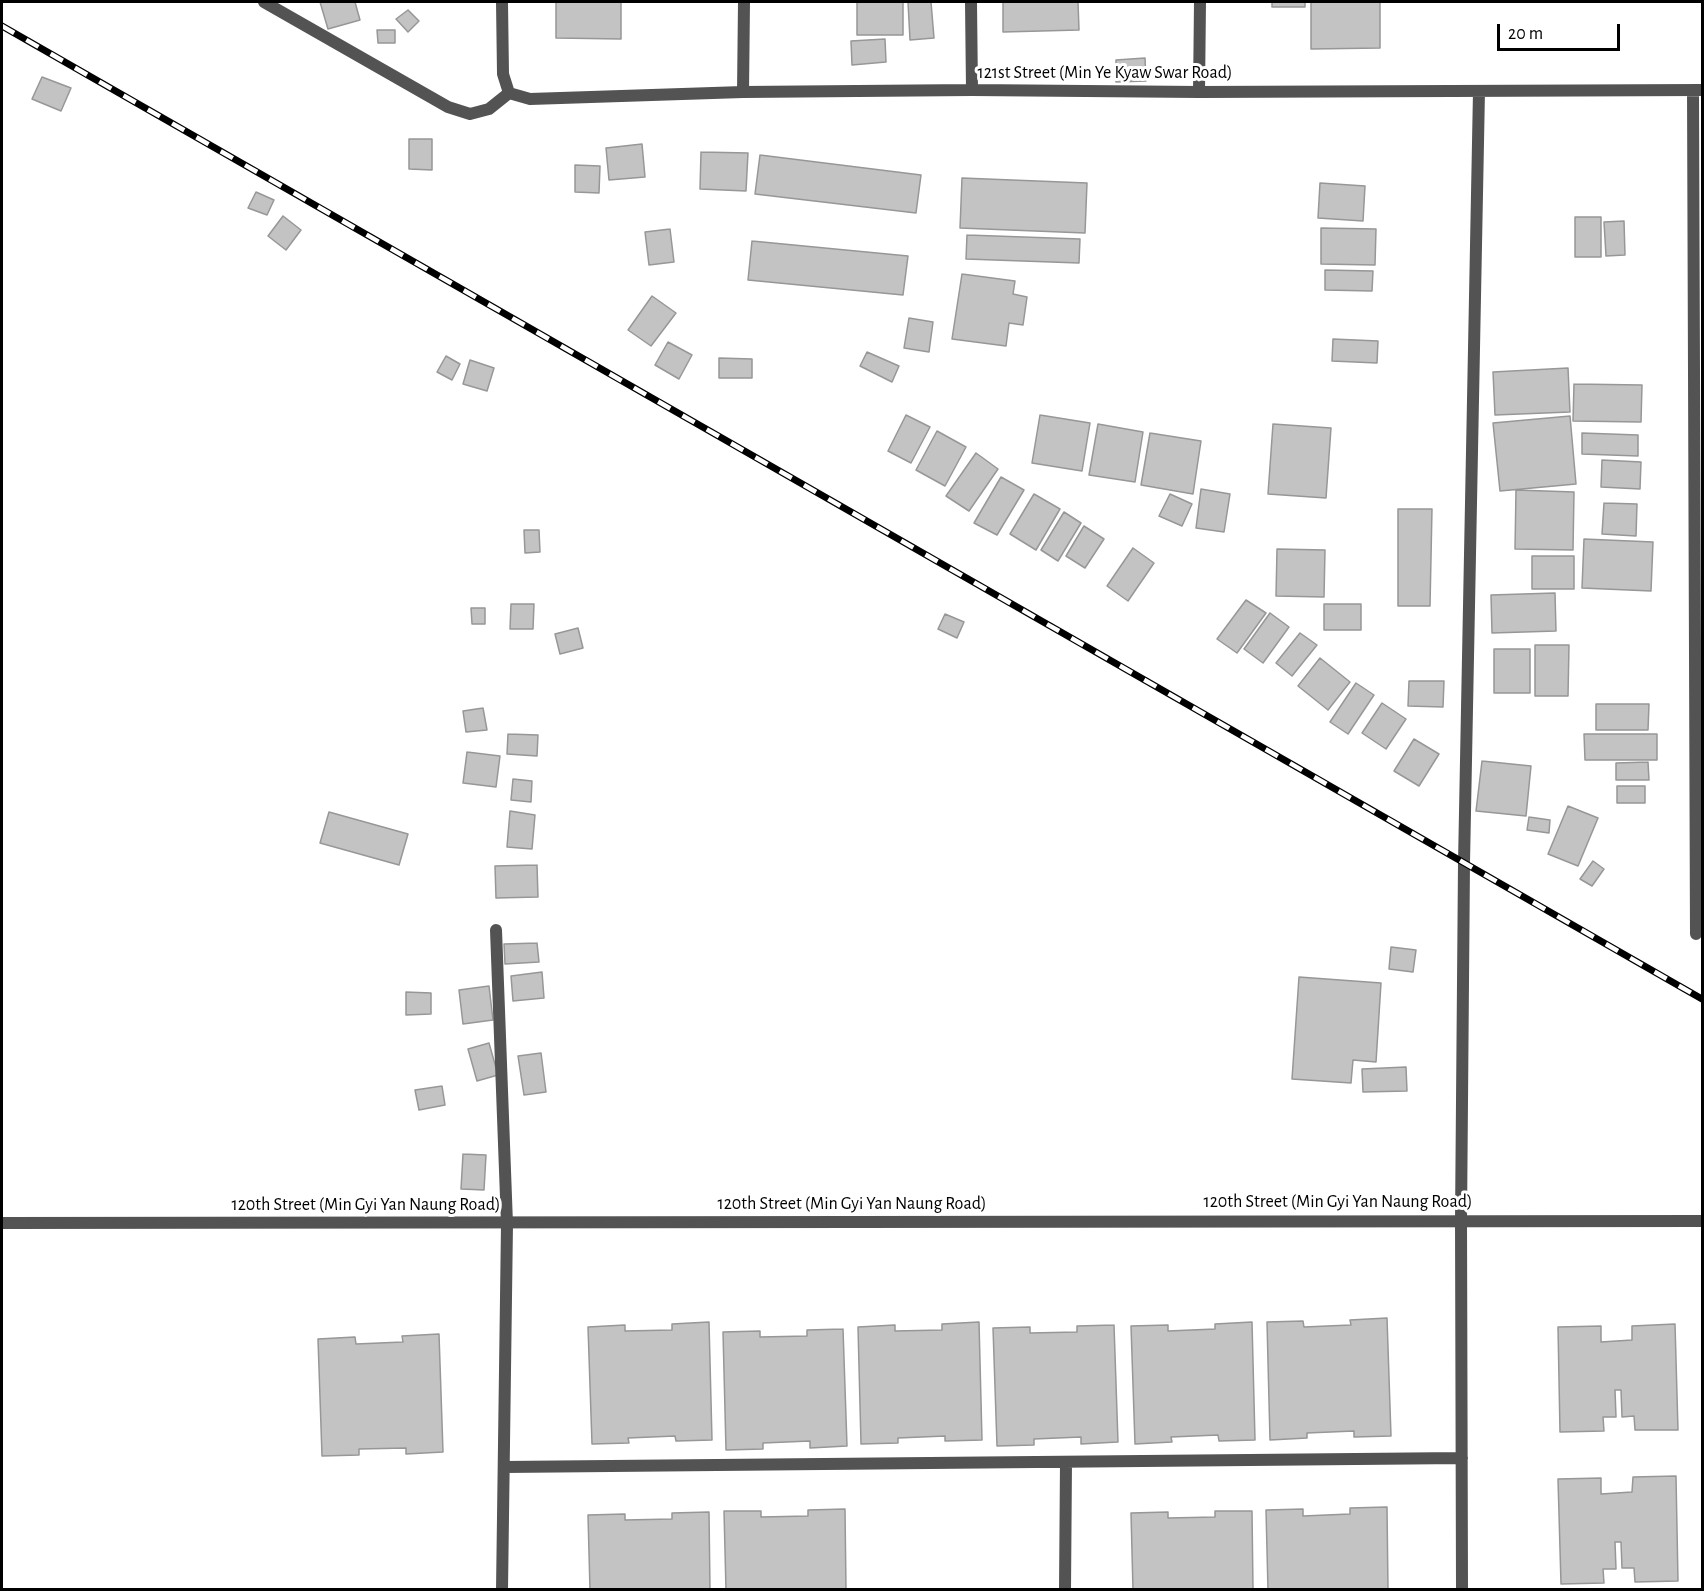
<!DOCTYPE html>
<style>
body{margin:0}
#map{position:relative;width:1704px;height:1591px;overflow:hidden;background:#fff;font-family:"Alegreya Sans",sans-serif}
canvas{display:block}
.frame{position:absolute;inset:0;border:3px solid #000;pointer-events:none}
.scale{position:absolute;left:1497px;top:24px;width:123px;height:27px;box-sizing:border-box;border:3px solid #000;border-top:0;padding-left:8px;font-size:18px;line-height:21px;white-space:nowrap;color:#000;-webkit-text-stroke:4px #fff;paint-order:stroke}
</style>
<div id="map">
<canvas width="1704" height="1591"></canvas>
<div class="frame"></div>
<div class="scale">20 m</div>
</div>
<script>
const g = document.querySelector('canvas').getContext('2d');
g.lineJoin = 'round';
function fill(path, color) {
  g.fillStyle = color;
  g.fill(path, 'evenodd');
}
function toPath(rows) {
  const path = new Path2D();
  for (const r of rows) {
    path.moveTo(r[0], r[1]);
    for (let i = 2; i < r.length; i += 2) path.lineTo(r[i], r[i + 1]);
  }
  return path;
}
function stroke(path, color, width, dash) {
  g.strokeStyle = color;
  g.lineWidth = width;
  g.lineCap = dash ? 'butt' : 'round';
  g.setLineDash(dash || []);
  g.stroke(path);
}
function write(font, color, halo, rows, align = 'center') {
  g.font = font + ' "Alegreya Sans",sans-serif';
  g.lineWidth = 6;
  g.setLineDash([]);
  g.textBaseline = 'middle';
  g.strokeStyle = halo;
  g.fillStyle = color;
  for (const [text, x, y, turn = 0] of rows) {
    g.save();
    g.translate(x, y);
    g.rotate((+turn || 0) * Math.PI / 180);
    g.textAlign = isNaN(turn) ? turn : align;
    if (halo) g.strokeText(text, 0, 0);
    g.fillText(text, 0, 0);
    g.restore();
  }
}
const building = toPath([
 [320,2,355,2,360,20,328,29,320,2],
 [556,2,621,2,621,39,556,38,556,2],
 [857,2,903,2,903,35,857,35,857,2],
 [908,2,931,2,934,38,910,40,908,2],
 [1003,2,1078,2,1079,30,1003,32,1003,2],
 [1272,2,1305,2,1305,7,1272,7,1272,2],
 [1311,2,1380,2,1380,48,1311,49,1311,2],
 [408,10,419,21,408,32,396,19,408,10],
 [377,30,395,30,395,43,378,43,377,30],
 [885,39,886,62,852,65,851,41,885,39],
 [1145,58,1146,81,1116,82,1116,60,1145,58],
 [42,77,71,88,61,111,32,99,42,77],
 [409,139,432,139,432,170,409,169,409,139],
 [642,144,645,177,609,180,606,148,642,144],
 [701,152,748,153,746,191,700,189,701,152],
 [760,155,921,175,916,213,755,194,760,155],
 [575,165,600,166,599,193,575,192,575,165],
 [962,178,1087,183,1085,233,960,228,962,178],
 [1320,183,1365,186,1363,221,1318,218,1320,183],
 [256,192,274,200,267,215,248,208,256,192],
 [283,216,301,230,286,250,268,236,283,216],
 [1575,217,1601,217,1601,257,1575,257,1575,217],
 [1624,221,1625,255,1606,256,1604,222,1624,221],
 [1321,228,1376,229,1375,265,1321,264,1321,228],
 [670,229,674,262,649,265,645,232,670,229],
 [967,235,1080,239,1079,263,966,259,967,235],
 [752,241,908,256,903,295,748,280,752,241],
 [1325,270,1373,271,1372,291,1325,290,1325,270],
 [962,274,1015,281,1013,294,1027,297,1023,325,1009,323,1006,346,952,339,962,274],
 [652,296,676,313,651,346,628,330,652,296],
 [909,318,933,322,929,352,904,348,909,318],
 [1333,339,1378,341,1377,363,1332,361,1333,339],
 [668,342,692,355,679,379,655,365,668,342],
 [867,352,899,366,892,382,860,366,867,352],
 [446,356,460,364,452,380,437,372,446,356],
 [719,358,752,359,752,378,719,378,719,358],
 [470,360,494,368,487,391,463,384,470,360],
 [1568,368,1570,412,1495,415,1493,372,1568,368],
 [1574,384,1642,385,1641,422,1573,421,1574,384],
 [906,415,930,427,911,463,888,451,906,415],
 [1040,415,1090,423,1082,471,1032,463,1040,415],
 [1570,416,1576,484,1500,491,1493,423,1570,416],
 [1098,424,1143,432,1135,482,1089,475,1098,424],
 [1273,424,1331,428,1326,498,1268,494,1273,424],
 [937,431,966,447,945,486,916,470,937,431],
 [1150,433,1201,441,1193,494,1141,485,1150,433],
 [1582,433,1638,435,1638,456,1582,454,1582,433],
 [976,453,998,469,969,511,946,496,976,453],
 [1602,460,1641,462,1640,489,1601,487,1602,460],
 [1001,477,1024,490,997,535,974,523,1001,477],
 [1201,489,1230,494,1224,532,1196,528,1201,489],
 [1516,490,1574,492,1573,550,1515,549,1516,490],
 [1034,494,1060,509,1036,550,1010,534,1034,494],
 [1170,494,1192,504,1182,526,1159,516,1170,494],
 [1604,503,1637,504,1636,536,1602,534,1604,503],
 [1398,509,1432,509,1430,606,1398,606,1398,509],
 [1064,512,1081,523,1058,561,1041,550,1064,512],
 [1084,526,1104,539,1085,568,1066,556,1084,526],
 [524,530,539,530,540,552,525,553,524,530],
 [1584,539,1653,542,1651,591,1582,588,1584,539],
 [1133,548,1154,563,1128,601,1107,586,1133,548],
 [1277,549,1325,550,1324,597,1276,596,1277,549],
 [1532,556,1574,556,1574,589,1532,589,1532,556],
 [1555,593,1556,631,1492,633,1491,595,1555,593],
 [1246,600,1266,613,1237,653,1217,639,1246,600],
 [511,604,534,604,533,629,510,629,511,604],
 [1324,604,1361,604,1361,630,1324,630,1324,604],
 [471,608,485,608,485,624,472,624,471,608],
 [1270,613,1289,627,1263,663,1244,649,1270,613],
 [945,614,964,622,957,638,938,629,945,614],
 [578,628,583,648,560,654,555,634,578,628],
 [1300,633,1317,645,1292,676,1276,663,1300,633],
 [1698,639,1702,639,1702,682,1700,683,1698,639],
 [1535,645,1569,645,1568,696,1535,696,1535,645],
 [1494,649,1530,649,1530,693,1494,693,1494,649],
 [1320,658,1350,682,1328,710,1298,686,1320,658],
 [1409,681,1444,681,1443,707,1408,706,1409,681],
 [1356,683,1374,695,1348,734,1330,722,1356,683],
 [1382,703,1406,719,1386,749,1362,733,1382,703],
 [1596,704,1649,704,1648,730,1596,730,1596,704],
 [483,708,487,730,466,732,463,711,483,708],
 [508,734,538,735,537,756,507,754,508,734],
 [1584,734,1657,734,1657,760,1585,760,1584,734],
 [1414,739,1439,754,1419,786,1394,771,1414,739],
 [467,752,500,756,496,787,463,783,467,752],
 [1482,761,1531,766,1526,816,1476,811,1482,761],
 [1648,762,1649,780,1616,780,1616,763,1648,762],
 [513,779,532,781,531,802,511,800,513,779],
 [1617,786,1645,786,1645,803,1617,803,1617,786],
 [1568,806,1598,818,1578,866,1548,854,1568,806],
 [510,811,535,815,532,849,507,847,510,811],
 [329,812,408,834,399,865,320,843,329,812],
 [1529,817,1550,820,1549,833,1527,830,1529,817],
 [1593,861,1604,869,1592,886,1580,879,1593,861],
 [537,865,538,897,496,898,495,866,537,865],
 [537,943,539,962,505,964,504,944,537,943],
 [1391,947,1416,950,1413,972,1389,969,1391,947],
 [542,972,544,998,513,1001,511,976,542,972],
 [1299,977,1381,983,1376,1062,1353,1060,1351,1083,1292,1079,1299,977],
 [489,986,493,1020,463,1024,459,990,489,986],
 [406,992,431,993,431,1014,406,1015,406,992],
 [489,1043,498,1075,477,1081,468,1049,489,1043],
 [541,1053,546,1092,524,1095,518,1056,541,1053],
 [1406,1067,1407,1091,1363,1092,1362,1069,1406,1067],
 [442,1086,445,1105,419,1110,415,1090,442,1086],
 [463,1154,486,1155,484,1190,461,1189,463,1154],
 [1387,1318,1391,1436,1354,1437,1354,1431,1307,1433,1307,1438,1270,1440,1267,1322,1303,1321,1304,1327,1351,1325,1350,1320,1387,1318],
 [709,1322,712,1440,676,1441,675,1436,628,1438,629,1443,592,1444,588,1327,625,1325,625,1331,672,1330,672,1324,709,1322],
 [979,1322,982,1440,945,1441,945,1436,898,1438,898,1443,861,1444,858,1327,895,1325,895,1331,942,1330,942,1324,979,1322],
 [1252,1322,1255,1440,1219,1441,1218,1435,1171,1437,1172,1442,1135,1444,1131,1326,1168,1325,1168,1331,1215,1329,1215,1324,1252,1322],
 [1675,1324,1678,1430,1635,1430,1634,1416,1622,1417,1621,1390,1615,1390,1616,1417,1603,1417,1604,1431,1560,1432,1558,1327,1601,1326,1601,1342,1632,1340,1632,1326,1675,1324],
 [1114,1325,1118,1442,1081,1444,1081,1437,1034,1439,1034,1445,997,1446,993,1328,1030,1327,1030,1333,1077,1332,1077,1326,1114,1325],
 [843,1329,847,1446,810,1448,810,1441,763,1443,763,1449,726,1450,723,1332,760,1331,760,1337,807,1336,807,1330,843,1329],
 [439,1334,443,1452,406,1454,406,1448,359,1449,359,1455,322,1456,318,1339,355,1337,356,1344,403,1342,402,1336,439,1334],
 [1676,1476,1678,1581,1635,1582,1634,1568,1622,1568,1621,1542,1615,1542,1616,1569,1603,1569,1604,1583,1561,1584,1558,1479,1601,1478,1601,1494,1632,1492,1633,1477,1676,1476],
 [1387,1507,1388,1590,1268,1590,1266,1510,1303,1509,1303,1516,1350,1514,1350,1508,1387,1507],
 [845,1509,846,1590,726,1590,724,1511,761,1511,761,1517,808,1516,808,1510,845,1509],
 [1215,1511,1252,1511,1253,1590,1133,1590,1131,1513,1168,1512,1168,1518,1215,1517,1215,1511],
 [709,1512,710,1590,590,1590,588,1515,625,1514,625,1520,672,1519,672,1513,709,1512]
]);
fill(building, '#c3c3c3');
stroke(building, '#979797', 1.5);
stroke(toPath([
 [264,2,448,107,470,114,489,109,509,93],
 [502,2,503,74,509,93],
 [971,2,972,90],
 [1693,90,1696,934],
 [743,92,744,2],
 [1199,92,1200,2],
 [509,93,530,99,743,92,972,90,1199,92,1702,90],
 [496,930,507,1224,502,1590],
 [504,1467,1462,1458],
 [1065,1590,1066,1462],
 [1462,1590,1461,1220,1464,863,1479,91]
]), '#535353', 12);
stroke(toPath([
 [2,1223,1702,1221]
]), '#535353', 12);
const rail = toPath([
 [2,26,1702,999]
]);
stroke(rail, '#000', 7);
stroke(rail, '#fff', 4.5, [14]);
write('18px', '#000', '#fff', [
 ["121st Street (Min Ye Kyaw Swar Road)",1105,73],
 ["120th Street (Min Gyi Yan Naung Road)",1338,1202],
 ["120th Street (Min Gyi Yan Naung Road)",852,1204],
 ["120th Street (Min Gyi Yan Naung Road)",366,1205]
]);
</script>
